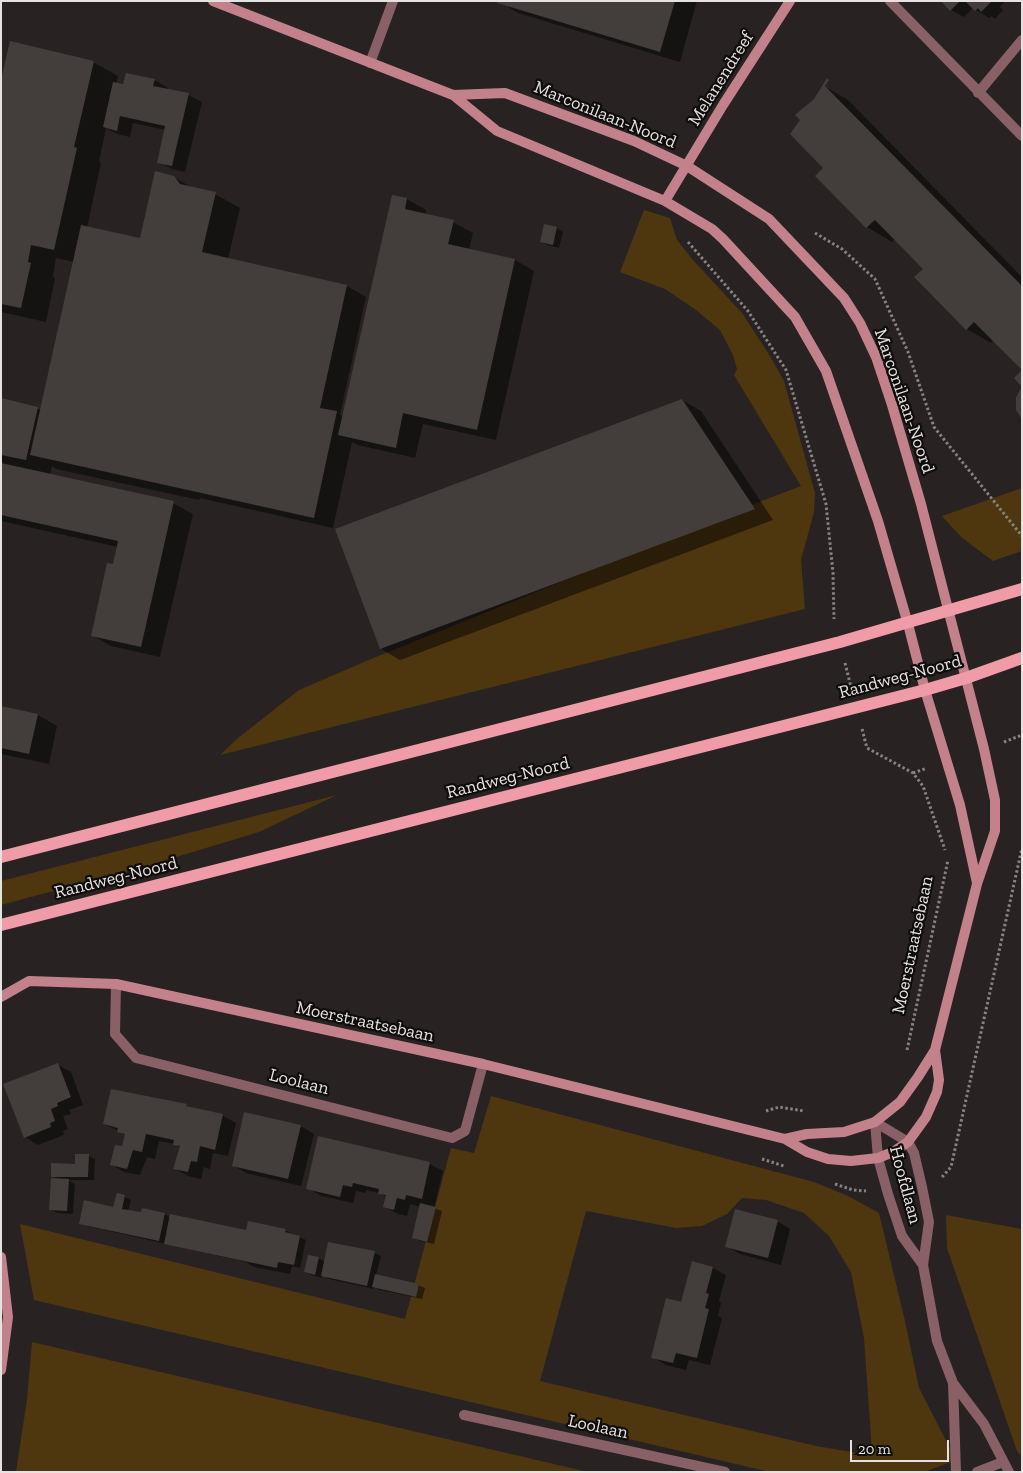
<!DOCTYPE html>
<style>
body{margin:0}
#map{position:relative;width:1023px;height:1473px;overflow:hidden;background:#282322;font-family:"Zilla Slab",serif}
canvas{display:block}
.frame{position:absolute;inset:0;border:2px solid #e6e2e2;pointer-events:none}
.scale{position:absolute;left:850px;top:1440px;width:99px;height:22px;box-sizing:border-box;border:2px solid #e6e2e2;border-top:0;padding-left:6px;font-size:15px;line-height:18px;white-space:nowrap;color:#e6e2e2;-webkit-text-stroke:4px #0f0d0c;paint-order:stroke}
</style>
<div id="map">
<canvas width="1023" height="1473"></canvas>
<div class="frame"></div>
<div class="scale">20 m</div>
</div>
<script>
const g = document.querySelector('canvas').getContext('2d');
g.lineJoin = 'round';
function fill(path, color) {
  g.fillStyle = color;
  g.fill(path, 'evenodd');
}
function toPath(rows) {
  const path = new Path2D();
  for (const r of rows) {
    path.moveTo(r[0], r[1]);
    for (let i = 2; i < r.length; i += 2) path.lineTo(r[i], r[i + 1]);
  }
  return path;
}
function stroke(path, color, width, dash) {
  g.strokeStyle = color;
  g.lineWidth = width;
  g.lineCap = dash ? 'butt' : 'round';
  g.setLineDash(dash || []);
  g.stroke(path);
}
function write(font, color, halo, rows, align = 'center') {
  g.font = font + ' "Zilla Slab",serif';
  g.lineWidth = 4.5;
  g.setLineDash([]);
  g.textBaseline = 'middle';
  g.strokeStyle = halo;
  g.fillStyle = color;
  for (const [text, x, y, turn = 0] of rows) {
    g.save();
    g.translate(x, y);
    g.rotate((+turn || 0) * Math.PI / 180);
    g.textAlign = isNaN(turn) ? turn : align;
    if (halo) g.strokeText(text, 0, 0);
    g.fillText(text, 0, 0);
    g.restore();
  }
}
fill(toPath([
 [644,210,670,218,677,240,693,260,742,313,770,356,784,381,815,493,814,512,801,560,805,609,220,755,238,738,299,690,371,659,754,504,801,486,734,375,737,369,733,355,720,330,696,310,665,289,620,272],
 [1022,488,1022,551,993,561,961,537,942,516],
 [337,795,259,832,143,867,1,905,1,881],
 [491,1096,814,1182,848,1196,879,1213,905,1321,919,1388,956,1460,924,1472,770,1472,34,1300,20,1224,405,1319,451,1148,474,1153],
 [742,1198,766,1200,804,1213,829,1236,851,1272,864,1338,872,1452,858,1453,816,1446,540,1381,586,1211,676,1228,702,1226,727,1214],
 [946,1215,1022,1229,1022,1457,1017,1451,947,1248],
 [32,1342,588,1472,16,1472,27,1399]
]), '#4e360f');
fill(toPath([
 [499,1,697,1,680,62,518,13],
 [943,1,1005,1,1000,7,1003,10,995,19,991,16,989,18,973,8,964,17,951,10],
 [93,62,118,76,116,84,124,86,127,74,155,80,168,88,167,90,188,95,202,102,185,172,172,169,159,162,166,130,133,123,130,137,117,134,106,128,99,162,101,163,87,228,141,239,174,177,194,189,215,194,240,208,228,259,347,286,366,297,340,415,343,416,393,196,407,199,426,210,425,215,453,222,473,233,469,250,515,260,534,271,496,440,423,424,415,458,358,445,352,442,333,528,200,498,199,500,56,469,52,466,50,475,173,503,193,514,160,657,111,646,92,635,114,566,118,547,1,521,1,399,41,410,74,262,56,258,53,277,55,278,46,322,1,312,1,86],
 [824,86,848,100,1022,277,1022,368,994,340,991,343,967,329,925,269,895,239,892,242,867,227,817,176,825,168,815,99],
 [557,228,563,232,559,248,547,245,541,241],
 [682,400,701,411,773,520,400,660,381,649],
 [1,707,38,715,57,726,49,764,1,754],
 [58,1065,71,1072,83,1105,69,1110,71,1114,63,1116,68,1129,63,1131,64,1135,38,1145,25,1137],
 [186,1105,192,1109,223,1116,236,1123,228,1156,213,1153,210,1169,204,1167,201,1179,188,1176,175,1169,181,1148,175,1144,159,1141,155,1159,147,1157,140,1175,124,1172,111,1164,123,1147,126,1135,104,1124],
 [301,1126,314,1134,301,1186,246,1173,233,1165],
 [319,1138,430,1164,443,1171,434,1208,442,1211,434,1244,420,1241,414,1237,421,1207,410,1204,407,1216,398,1214,385,1207,387,1197,379,1193,366,1190,365,1193,356,1191,353,1203,321,1196,308,1188],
 [89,1156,95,1159,94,1180,68,1180,75,1184,73,1214,57,1213,50,1209,58,1179,52,1176,77,1165],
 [118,1194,131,1200,128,1211,164,1214,171,1218,246,1231,249,1222,286,1231,306,1240,300,1268,292,1266,290,1274,254,1267,246,1262,87,1226,80,1223,114,1209],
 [777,1221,790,1229,781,1265,740,1254,727,1247],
 [374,1253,381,1256,376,1275,418,1285,425,1288,422,1299,380,1290,374,1287,374,1289,329,1279,322,1275,322,1278,311,1275,305,1272,309,1256,319,1258,325,1262],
 [693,1263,713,1268,726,1275,719,1301,721,1303,718,1316,722,1318,710,1365,689,1360,686,1370,666,1365,653,1357,682,1304]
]), '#0007');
fill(toPath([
 [498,1,675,1,660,52,497,3],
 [941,1,960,1,950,11],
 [965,1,992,1,981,12,978,8,975,11],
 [10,41,94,61,74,147,77,148,54,250,31,245,28,262,31,263,21,308,1,304,1,80],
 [126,73,155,79,153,86,189,93,172,166,157,163,165,126,120,116,117,131,103,127,113,82,123,84],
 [827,78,829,80,825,86,1022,286,1022,370,974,322,966,330,914,277,923,269,875,220,866,228,815,176,823,168,790,134,800,120,795,115,814,99],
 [155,171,174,176,180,184,216,192,202,252,347,285,320,408,337,411,314,518,30,455,81,225,140,238],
 [392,195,407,198,405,209,454,220,448,244,515,259,477,430,403,413,396,448,338,435],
 [544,224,557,227,553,245,540,242],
 [1022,370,1022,387,1014,378],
 [1022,387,1022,419,1016,410,1016,397],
 [1,398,38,407,26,460,1,455],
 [682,399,755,509,380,649,335,529],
 [1,463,174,501,141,647,91,636,107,563,113,564,118,541,1,515],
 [1,706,38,714,29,754,1,748],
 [58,1063,71,1097,57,1103,58,1106,51,1109,55,1121,50,1123,51,1127,24,1138,3,1084],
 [111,1089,187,1104,186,1106,223,1114,215,1150,200,1146,197,1162,191,1161,188,1172,173,1169,180,1146,173,1145,174,1140,146,1134,142,1152,133,1150,127,1169,110,1165,115,1145,122,1146,125,1134,117,1132,118,1128,103,1124],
 [244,1112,301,1125,288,1179,232,1166],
 [318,1136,430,1162,422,1199,406,1195,405,1200,397,1198,394,1210,383,1207,386,1195,378,1194,379,1189,353,1183,352,1187,343,1185,340,1197,306,1189],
 [75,1154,89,1154,88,1177,51,1177,51,1163,75,1164],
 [51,1178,69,1179,67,1211,49,1210],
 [117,1193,125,1195,122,1209,141,1212,142,1208,165,1213,159,1241,79,1224,84,1200,113,1207],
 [420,1203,436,1207,427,1242,412,1238],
 [735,1209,778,1220,768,1258,725,1247],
 [170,1214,246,1230,248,1221,286,1229,285,1232,300,1236,294,1265,278,1262,277,1268,164,1244],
 [328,1242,375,1251,367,1286,321,1276],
 [308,1255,319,1257,315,1275,304,1272],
 [692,1261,713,1267,706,1293,709,1294,705,1308,709,1309,697,1358,676,1353,673,1363,651,1358,666,1298,681,1302],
 [375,1274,419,1284,416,1297,372,1287]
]), '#433e3b');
stroke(toPath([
 [815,233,842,249,875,279,908,352,934,427,1022,536],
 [688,242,748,311,786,370,826,504,833,573,834,619],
 [845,663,851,687],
 [862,729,867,748,913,773,923,786,945,850],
 [1004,742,1022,735],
 [913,773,927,768],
 [907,1050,948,860],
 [766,1111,779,1107,804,1111],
 [762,1159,784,1166],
 [942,1177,951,1167,1022,848],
 [835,1184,853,1190,866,1191]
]), '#878382', 3, [2.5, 2.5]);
stroke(toPath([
 [464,1415,725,1472],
 [977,1472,1003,1462]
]), '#896066', 10);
stroke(toPath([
 [890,1,1022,136],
 [370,63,393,1],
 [978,93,1022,40],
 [116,984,115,1034,136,1058,452,1138,465,1131,483,1064],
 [875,1122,908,1142,914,1153,922,1187,929,1222,923,1265,937,1341,953,1383,956,1472],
 [875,1122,878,1158,888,1194,902,1236,923,1265],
 [953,1383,984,1424,1009,1472]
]), '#896066', 10);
stroke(toPath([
 [213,1,453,95,497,131,665,201,712,229,723,239,795,317,826,371,878,521,908,624,925,690,960,805,977,883],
 [453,95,505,93,634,141,687,166,769,219,844,298,860,323,876,357,892,405,921,504,984,749,995,800,995,831,977,884,935,1050,918,1077,900,1102,875,1122,844,1132,807,1134,785,1139],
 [665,201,723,105,790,1],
 [1,997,29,981,116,984,483,1064,785,1139,807,1152,828,1159,851,1161,878,1158,893,1152,908,1142,926,1117,937,1092,939,1080,935,1050],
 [1,1257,8,1317,1,1370]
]), '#c3828b', 10);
stroke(toPath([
 [1,857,840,642,1022,589],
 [1,925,925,690,966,678,1022,658]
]), '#f09ba8', 12);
write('18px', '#e6e2e2', '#0f0d0c', [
 ["Melanendreef",721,79,-58],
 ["Marconilaan-Noord",605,115,22],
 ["Marconilaan-Noord",904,401,71],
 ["Randweg-Noord",900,677,-15],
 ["Randweg-Noord",508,778,-14],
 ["Randweg-Noord",116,878,-14],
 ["Moerstraatsebaan",913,945,-78],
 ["Moerstraatsebaan",365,1022,12],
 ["Loolaan",299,1082,14],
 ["Hoofdlaan",905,1185,75],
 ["Loolaan",598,1427,12]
]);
</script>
